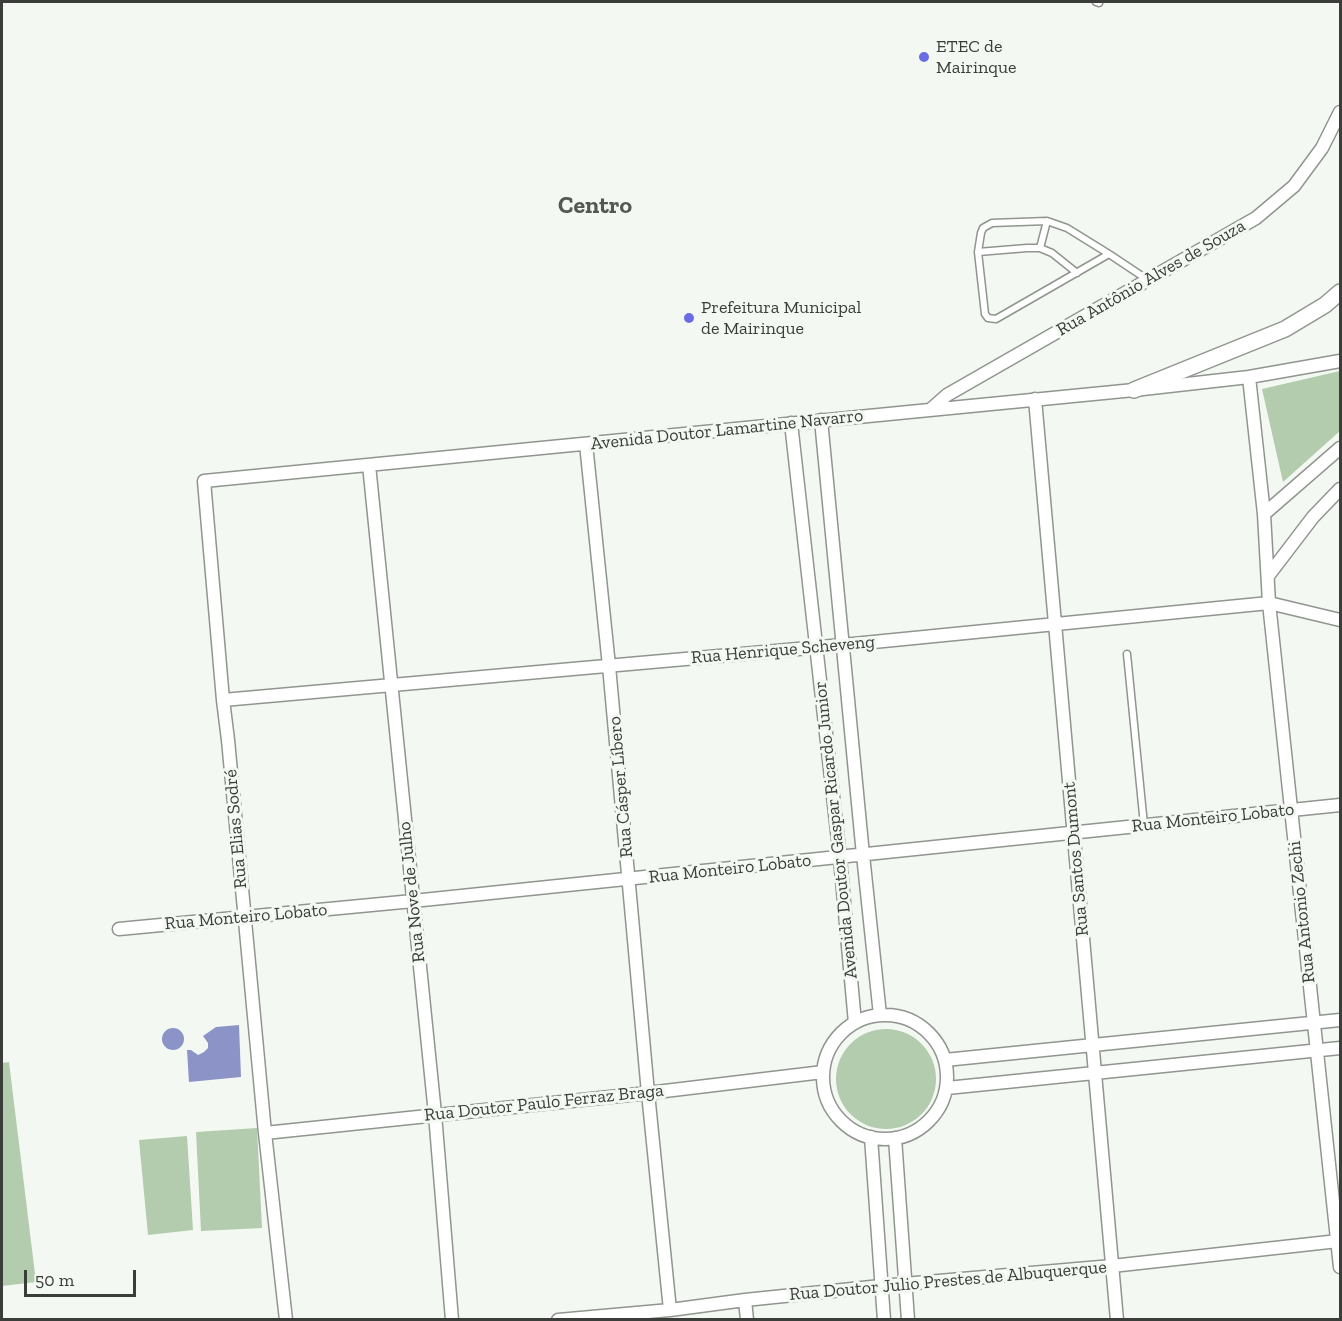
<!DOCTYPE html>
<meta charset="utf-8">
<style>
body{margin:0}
#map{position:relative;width:1342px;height:1321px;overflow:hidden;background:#f3f9f2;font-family:"Zilla Slab",serif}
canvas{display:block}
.frame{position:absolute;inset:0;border:3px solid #3b3d3b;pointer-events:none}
.scale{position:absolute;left:24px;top:1270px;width:112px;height:27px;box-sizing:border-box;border:3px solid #3b3d3b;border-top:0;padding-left:8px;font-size:18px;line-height:21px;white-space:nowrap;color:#3b3d3b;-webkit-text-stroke:4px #f3f9f2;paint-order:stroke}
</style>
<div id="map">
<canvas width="1342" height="1321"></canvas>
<div class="frame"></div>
<div class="scale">50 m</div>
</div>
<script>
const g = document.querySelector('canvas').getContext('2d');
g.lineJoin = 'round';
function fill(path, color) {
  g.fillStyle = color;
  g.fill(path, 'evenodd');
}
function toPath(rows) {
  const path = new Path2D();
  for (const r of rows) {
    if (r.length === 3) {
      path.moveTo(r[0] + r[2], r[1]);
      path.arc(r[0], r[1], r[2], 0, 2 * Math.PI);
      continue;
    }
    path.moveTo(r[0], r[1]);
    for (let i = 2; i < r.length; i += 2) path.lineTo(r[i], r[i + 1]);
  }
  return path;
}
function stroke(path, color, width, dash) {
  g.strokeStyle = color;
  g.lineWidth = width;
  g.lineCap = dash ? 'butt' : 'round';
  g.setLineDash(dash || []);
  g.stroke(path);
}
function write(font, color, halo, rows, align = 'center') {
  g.font = font + ' "Zilla Slab",serif';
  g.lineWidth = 6;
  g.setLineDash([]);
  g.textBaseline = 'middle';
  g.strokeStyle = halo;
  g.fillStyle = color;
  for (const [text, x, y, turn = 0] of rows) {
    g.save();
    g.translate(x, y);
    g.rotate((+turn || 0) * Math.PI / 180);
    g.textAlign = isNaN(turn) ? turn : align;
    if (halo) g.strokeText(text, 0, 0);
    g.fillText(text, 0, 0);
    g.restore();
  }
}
fill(toPath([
 [1340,371,1340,431,1283,482,1262,389],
 [886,1079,50],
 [9,1062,36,1282,2,1286,2,1063],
 [257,1128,262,1228,201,1231,196,1132],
 [187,1136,193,1230,148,1235,139,1140]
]), '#b2ccad');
fill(toPath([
 [239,1025,241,1077,189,1082,187,1050,191,1050,198,1055,204,1052,208,1048,208,1043,203,1036,216,1027],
 [173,1039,11]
]), '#8b93c7');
const service = toPath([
 [1096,2,1099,3],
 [1040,248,1047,221],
 [978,252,1027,248,1040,248,1052,253,1077,273],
 [1109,254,996,319,988,318,985,314,978,252,981,233,983,228,992,223,1047,221,1067,228,1109,254,1148,280],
 [1127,654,1144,825]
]);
const minor = toPath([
 [1249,377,1264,514,1269,603,1340,1267],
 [1035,399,1117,1320],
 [930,410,947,395,1256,218,1294,186,1322,148,1340,112],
 [821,420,863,855,880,1015],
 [791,423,840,858,855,1023],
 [586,444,609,666,648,1093,670,1310],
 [369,465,435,1114,452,1320],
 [1264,514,1340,448],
 [1268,576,1313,517,1340,489],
 [223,700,843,645,1269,603,1340,620],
 [119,929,413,901,1340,805],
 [885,1077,62],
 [945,1060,1340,1020],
 [947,1088,1340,1048],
 [265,1133,648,1093,823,1072],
 [871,1137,884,1320],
 [895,1138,908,1320],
 [745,1300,747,1320],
 [286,1320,265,1133,228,740,223,700,204,481,1134,390,1249,377,1340,361],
 [558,1320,670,1310,745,1300,881,1286,1112,1266,1338,1241,1340,1243]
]);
const tertiary = toPath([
 [1134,390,1285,329,1325,305,1340,292]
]);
stroke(service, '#90958f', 9);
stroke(minor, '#90958f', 15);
stroke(tertiary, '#90958f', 18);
stroke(service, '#fff', 6);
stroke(minor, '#fff', 12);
stroke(tertiary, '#fff', 15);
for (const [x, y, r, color] of [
 [924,57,6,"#686ce5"],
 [689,318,6,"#686ce5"]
]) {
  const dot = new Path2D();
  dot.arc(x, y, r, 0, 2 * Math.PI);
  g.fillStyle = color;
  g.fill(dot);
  stroke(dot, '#f3f9f2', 2);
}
write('18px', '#3b3d3b', '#f3f9f2', [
 ["ETEC de",936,47],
 ["Mairinque",936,68],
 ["Prefeitura Municipal",701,308],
 ["de Mairinque",701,329]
], 'left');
write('18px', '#3b3d3b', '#f3f9f2', [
 ["Rua Antônio Alves de Souza",1151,278,-30],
 ["Avenida Doutor Lamartine Navarro",727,430,-6],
 ["Rua Henrique Scheveng",783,650,-5],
 ["Rua Cásper Líbero",621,787,-95],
 ["Rua Monteiro Lobato",1213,818,-6],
 ["Rua Elias Sodré",236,829,-95],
 ["Avenida Doutor Gaspar Ricardo Junior",836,830,-96],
 ["Rua Santos Dumont",1076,859,-95],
 ["Rua Monteiro Lobato",730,869,-6],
 ["Rua Nove de Julho",412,892,-96],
 ["Rua Antonio Zechi",1302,912,-96],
 ["Rua Monteiro Lobato",246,917,-5],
 ["Rua Doutor Paulo Ferraz Braga",544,1103,-6],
 ["Rua Doutor Julio Prestes de Albuquerque",948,1281,-5]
]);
write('bold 24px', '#535852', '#f3f9f2', [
 ["Centro",595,206]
]);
</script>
